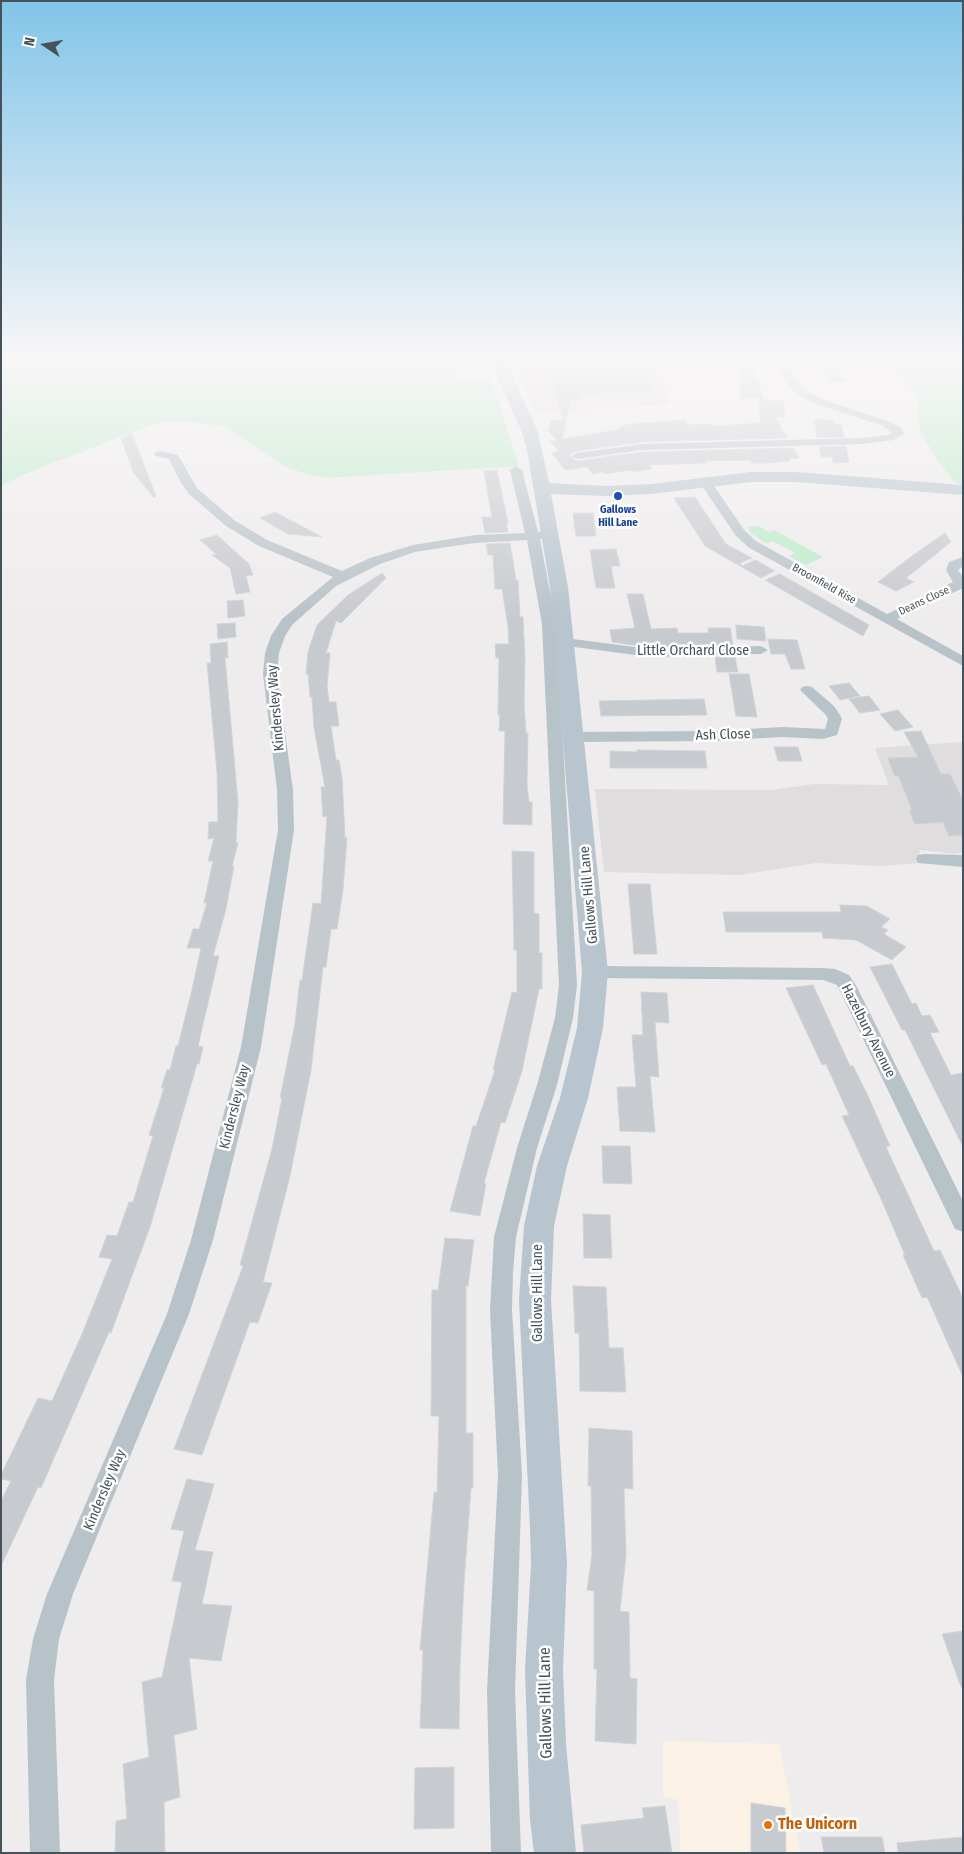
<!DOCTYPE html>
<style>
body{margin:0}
#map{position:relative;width:964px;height:1854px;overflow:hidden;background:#efeced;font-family:"Fira Sans Condensed",sans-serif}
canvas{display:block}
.frame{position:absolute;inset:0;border:2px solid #465259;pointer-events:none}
.north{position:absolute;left:20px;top:20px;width:50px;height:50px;-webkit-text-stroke:4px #fff;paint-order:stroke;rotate:282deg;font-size:14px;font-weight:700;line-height:20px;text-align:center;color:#465259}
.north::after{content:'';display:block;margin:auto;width:18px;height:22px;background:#465259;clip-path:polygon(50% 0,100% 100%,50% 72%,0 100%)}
</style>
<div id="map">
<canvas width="964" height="1854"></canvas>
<div class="frame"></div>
<div class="north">N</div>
</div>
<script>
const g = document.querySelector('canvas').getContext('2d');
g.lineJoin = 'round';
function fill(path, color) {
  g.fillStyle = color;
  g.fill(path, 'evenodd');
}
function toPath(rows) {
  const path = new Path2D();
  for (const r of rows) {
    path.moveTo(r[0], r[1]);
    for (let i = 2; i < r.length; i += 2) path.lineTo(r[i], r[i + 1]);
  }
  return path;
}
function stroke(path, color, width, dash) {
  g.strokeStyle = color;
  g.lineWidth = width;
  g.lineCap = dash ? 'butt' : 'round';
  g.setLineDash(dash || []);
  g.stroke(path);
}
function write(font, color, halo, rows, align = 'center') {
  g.font = font + ' "Fira Sans Condensed",sans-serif';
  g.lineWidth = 5;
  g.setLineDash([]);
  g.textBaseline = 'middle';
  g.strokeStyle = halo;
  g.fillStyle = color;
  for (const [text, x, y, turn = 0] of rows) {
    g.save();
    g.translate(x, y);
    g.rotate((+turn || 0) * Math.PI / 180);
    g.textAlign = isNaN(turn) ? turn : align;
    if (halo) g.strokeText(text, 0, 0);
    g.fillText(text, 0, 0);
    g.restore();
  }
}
fill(toPath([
 [663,1741,779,1744,800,1853,681,1853,678,1800,663,1796]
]), '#fbf2e5');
fill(toPath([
 [515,360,657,360,670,405,535,412,516,370],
 [963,742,963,852,956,854,920,850,918,863,881,866,816,863,739,875,604,872,595,789,771,790,814,784,889,785,875,748]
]), '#e0ddde');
fill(toPath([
 [1,360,455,360,460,381,491,380,519,466,327,478,309,475,286,467,225,427,184,421,159,422,35,470,1,485],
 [889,360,963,360,963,485,956,483,937,460,920,431,918,405,915,392],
 [758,526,769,532,774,530,823,557,806,565,789,556,795,553,772,541,766,543,752,534,747,527]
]), '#bbecc9');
const building = toPath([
 [543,360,639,360,651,393,578,394,580,400,571,400,562,439,621,429,619,427,630,424,685,420,688,425,712,424,713,426,761,423,758,398,741,398,740,360,750,360,764,400,783,401,785,417,775,417,787,438,642,442,577,451,569,455,576,461,642,452,793,448,799,458,789,459,790,461,771,463,752,463,750,460,706,461,707,463,649,465,652,469,632,472,630,470,605,474,602,472,593,474,587,467,565,470,552,453,559,451,550,441,557,440,548,431,551,420,563,420,551,375,547,376,543,360],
 [815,360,831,360,847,381,829,383,815,360],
 [814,419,833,420,834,424,841,424,844,437,817,437,814,419],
 [132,434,156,496,154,498,133,472,121,438,132,434],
 [846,446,849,462,834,463,831,457,821,457,819,447,846,446],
 [497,470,508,523,506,524,508,532,485,533,482,517,492,517,484,471,497,470],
 [695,497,726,544,752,558,740,563,742,566,756,560,775,571,761,578,705,546,674,498,695,497],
 [275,512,322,537,288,534,260,518,275,512],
 [573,513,593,513,596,536,576,536,573,513],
 [945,533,951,542,906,578,914,582,896,591,878,582,909,558,945,533],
 [217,535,249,564,253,575,246,576,250,592,236,594,230,568,212,555,216,554,200,540,217,535],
 [510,543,516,580,518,580,520,617,523,617,525,660,524,702,526,733,528,733,527,784,529,802,532,802,532,825,503,824,505,731,499,731,500,715,498,715,499,658,496,658,495,644,509,644,508,626,502,589,495,589,493,555,488,555,486,544,510,543],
 [616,549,620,566,611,566,615,588,596,588,590,550,616,549],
 [382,573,386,578,341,623,336,621,326,653,330,653,327,686,329,702,336,702,339,726,331,726,336,760,339,760,342,777,345,838,347,838,343,890,337,929,331,929,326,967,323,967,311,1070,290,1176,263,1282,272,1283,258,1323,250,1322,202,1455,174,1449,243,1266,240,1265,272,1149,282,1098,280,1098,295,1023,300,980,302,980,313,903,321,904,327,816,323,817,321,787,325,787,314,728,312,697,310,697,308,674,306,674,308,652,317,625,348,595,382,573],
 [780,574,869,625,863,636,765,580,780,574],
 [627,594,643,594,651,629,677,628,678,633,709,633,708,628,730,628,733,645,646,647,612,642,610,630,635,628,627,594],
 [243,600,245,616,228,618,227,601,243,600],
 [235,623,236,637,218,639,217,624,235,623],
 [736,625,764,627,766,641,737,639,736,625],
 [768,639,797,640,805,669,791,669,785,654,771,654,768,639],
 [227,642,228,658,225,658,238,802,236,843,238,843,232,866,234,866,226,909,213,956,219,956,198,1046,203,1047,199,1064,197,1064,150,1227,111,1333,109,1332,41,1488,38,1487,1,1566,1,1501,11,1481,1,1479,1,1475,38,1398,52,1401,82,1334,112,1259,99,1257,107,1235,117,1236,129,1202,133,1202,153,1136,149,1135,164,1088,161,1088,167,1070,170,1070,176,1046,178,1046,191,994,201,948,187,948,193,929,199,929,207,903,204,903,213,861,208,861,214,838,208,839,209,822,218,822,217,772,207,663,211,663,210,644,227,642],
 [715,657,735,657,738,672,717,672,715,657],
 [729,674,749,674,757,717,736,716,729,674],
 [849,683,860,696,840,700,829,686,849,683],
 [869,696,880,710,860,713,849,699,869,696],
 [704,699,707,715,601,716,599,701,704,699],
 [898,710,913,727,895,731,880,714,898,710],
 [921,731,941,774,950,774,963,800,963,835,949,836,943,822,915,824,909,810,912,810,899,777,894,775,888,758,918,757,904,732,921,731],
 [774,747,798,747,802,761,778,761,774,747],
 [637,750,705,751,707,768,610,768,610,751,637,752,637,750],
 [512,851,534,852,534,913,539,914,539,953,542,953,542,989,539,989,522,1071,505,1123,501,1122,484,1183,486,1184,480,1216,450,1211,473,1126,476,1126,495,1070,493,1070,512,992,517,993,517,950,514,950,512,851],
 [628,884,650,884,657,954,634,954,628,884],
 [840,905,867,906,890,919,881,927,888,930,884,934,906,947,892,960,856,940,823,938,822,932,726,932,723,912,841,912,840,905],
 [892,964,912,1004,916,1003,922,1016,930,1015,939,1032,930,1033,951,1075,963,1073,963,1147,905,1030,902,1030,870,967,892,964],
 [813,985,850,1066,853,1066,868,1096,890,1146,886,1147,934,1251,940,1250,963,1298,963,1377,927,1297,922,1298,903,1255,905,1255,882,1201,842,1116,849,1115,826,1064,822,1065,786,988,813,985],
 [641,992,667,993,669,1023,655,1022,659,1077,650,1076,655,1132,620,1131,617,1087,636,1087,632,1035,643,1035,641,992],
 [602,1146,630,1146,632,1184,603,1183,602,1146],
 [583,1214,610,1215,612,1258,584,1258,583,1214],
 [445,1238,474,1240,468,1286,466,1286,466,1433,473,1433,473,1488,471,1488,464,1583,460,1664,459,1729,420,1728,423,1650,420,1650,434,1492,437,1493,439,1416,431,1416,432,1290,438,1290,445,1238],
 [573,1286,606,1287,609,1348,623,1348,626,1392,580,1391,579,1333,575,1333,573,1286],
 [589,1428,632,1431,633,1489,624,1488,626,1555,620,1611,629,1612,630,1678,637,1679,636,1744,595,1741,597,1669,594,1669,594,1591,587,1590,592,1555,591,1486,588,1486,589,1428],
 [187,1479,214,1484,195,1550,213,1552,202,1604,232,1606,221,1661,189,1658,197,1729,174,1735,180,1797,164,1802,165,1853,115,1853,116,1821,127,1819,123,1764,149,1757,142,1682,162,1677,182,1582,172,1581,184,1531,171,1529,187,1479],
 [963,1631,963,1687,961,1687,942,1634,963,1631],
 [454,1767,454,1828,414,1829,415,1768,454,1767],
 [751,1803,785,1808,786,1853,751,1853,751,1803],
 [665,1806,672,1853,584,1853,581,1825,644,1818,642,1808,665,1806],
 [821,1837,882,1837,885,1853,824,1853,821,1837],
 [963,1837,963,1853,898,1853,897,1843,963,1837]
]);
fill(building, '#c7cacf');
stroke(building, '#d0d3d8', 1);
fill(toPath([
 [774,360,784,360,804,390,824,400,891,422,901,427,904,434,894,440,862,444,642,450,577,459,571,456,577,453,642,444,862,438,887,435,892,433,883,426,816,404,796,394,788,384,774,360],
 [160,451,178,455,197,488,234,520,267,540,342,571,370,558,413,545,475,535,525,533,510,470,516,466,522,470,538,532,549,531,555,535,553,538,540,539,556,624,577,985,573,1018,557,1085,537,1148,516,1237,513,1272,512,1310,522,1475,515,1691,521,1853,491,1853,487,1691,498,1475,490,1310,494,1237,517,1148,537,1085,555,1018,559,985,542,624,527,540,475,543,447,547,415,552,380,564,336,586,292,625,285,636,279,653,277,674,293,790,294,830,261,1047,213,1240,189,1314,73,1594,59,1639,54,1680,60,1853,30,1853,26,1680,33,1639,47,1594,167,1314,191,1240,241,1047,278,830,277,790,263,674,265,653,271,636,282,619,333,577,259,546,226,526,189,494,181,483,169,459,156,456,154,454,156,452,160,451],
 [706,479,710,480,744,530,756,541,887,614,953,582,946,570,949,562,963,557,963,566,958,570,963,577,963,588,897,619,963,656,963,666,748,547,736,536,700,483,706,479],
 [565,638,650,649,761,646,768,650,761,654,650,657,560,645,558,642,565,638],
 [807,686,812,687,834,706,840,715,842,719,837,735,823,739,782,737,713,741,574,742,569,740,566,737,569,734,574,732,713,731,782,727,825,729,828,719,826,715,800,690,802,687,807,686],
 [924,854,963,855,963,867,918,863,916,859,918,855,924,854],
 [595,966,823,968,835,969,849,975,857,987,963,1201,963,1232,955,1229,837,985,823,980,595,978,589,977,586,972,589,967,595,966]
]), '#b8c3c9');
fill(toPath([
 [495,360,509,360,513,377,538,432,549,483,605,486,651,484,751,472,797,472,963,485,963,495,797,482,751,482,651,494,605,496,551,494,568,587,608,972,603,1028,588,1098,567,1166,554,1226,551,1300,567,1564,563,1670,566,1744,576,1853,534,1853,530,1820,525,1670,531,1564,530,1528,519,1300,524,1226,537,1166,560,1098,577,1028,582,972,550,587,527,450,522,432,497,377,495,360]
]), '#b8c5ce');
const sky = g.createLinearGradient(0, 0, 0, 619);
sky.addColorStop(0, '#82c5e8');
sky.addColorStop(0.58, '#f8f6f7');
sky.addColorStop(1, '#f8f6f700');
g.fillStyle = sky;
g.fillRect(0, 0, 964, 619);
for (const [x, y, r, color] of [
 [618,496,5,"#1a4fb4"],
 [768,1825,5,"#e8710a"]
]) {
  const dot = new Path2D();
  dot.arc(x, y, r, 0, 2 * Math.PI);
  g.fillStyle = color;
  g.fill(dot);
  stroke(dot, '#fff', 2);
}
write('bold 11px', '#164399', '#fff', [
 ["Gallows",618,510],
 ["Hill Lane",618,523]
]);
write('11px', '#465259', '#fff', [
 ["Broomfield Rise",824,584,29],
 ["Deans Close",924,601,-25]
]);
write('14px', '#465259', '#fff', [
 ["Little Orchard Close",693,651],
 ["Kindersley Way",276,708,-95],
 ["Ash Close",723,735,-2],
 ["Gallows Hill Lane",589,895,-95],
 ["Hazelbury Avenue",868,1031,63],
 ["Kindersley Way",235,1107,-76],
 ["Gallows Hill Lane",538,1293,-90],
 ["Kindersley Way",105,1490,-67]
]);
write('16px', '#465259', '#fff', [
 ["Gallows Hill Lane",546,1703,-91]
]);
write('bold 16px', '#c56008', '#fff', [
 ["The Unicorn",778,1825]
], 'left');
</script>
